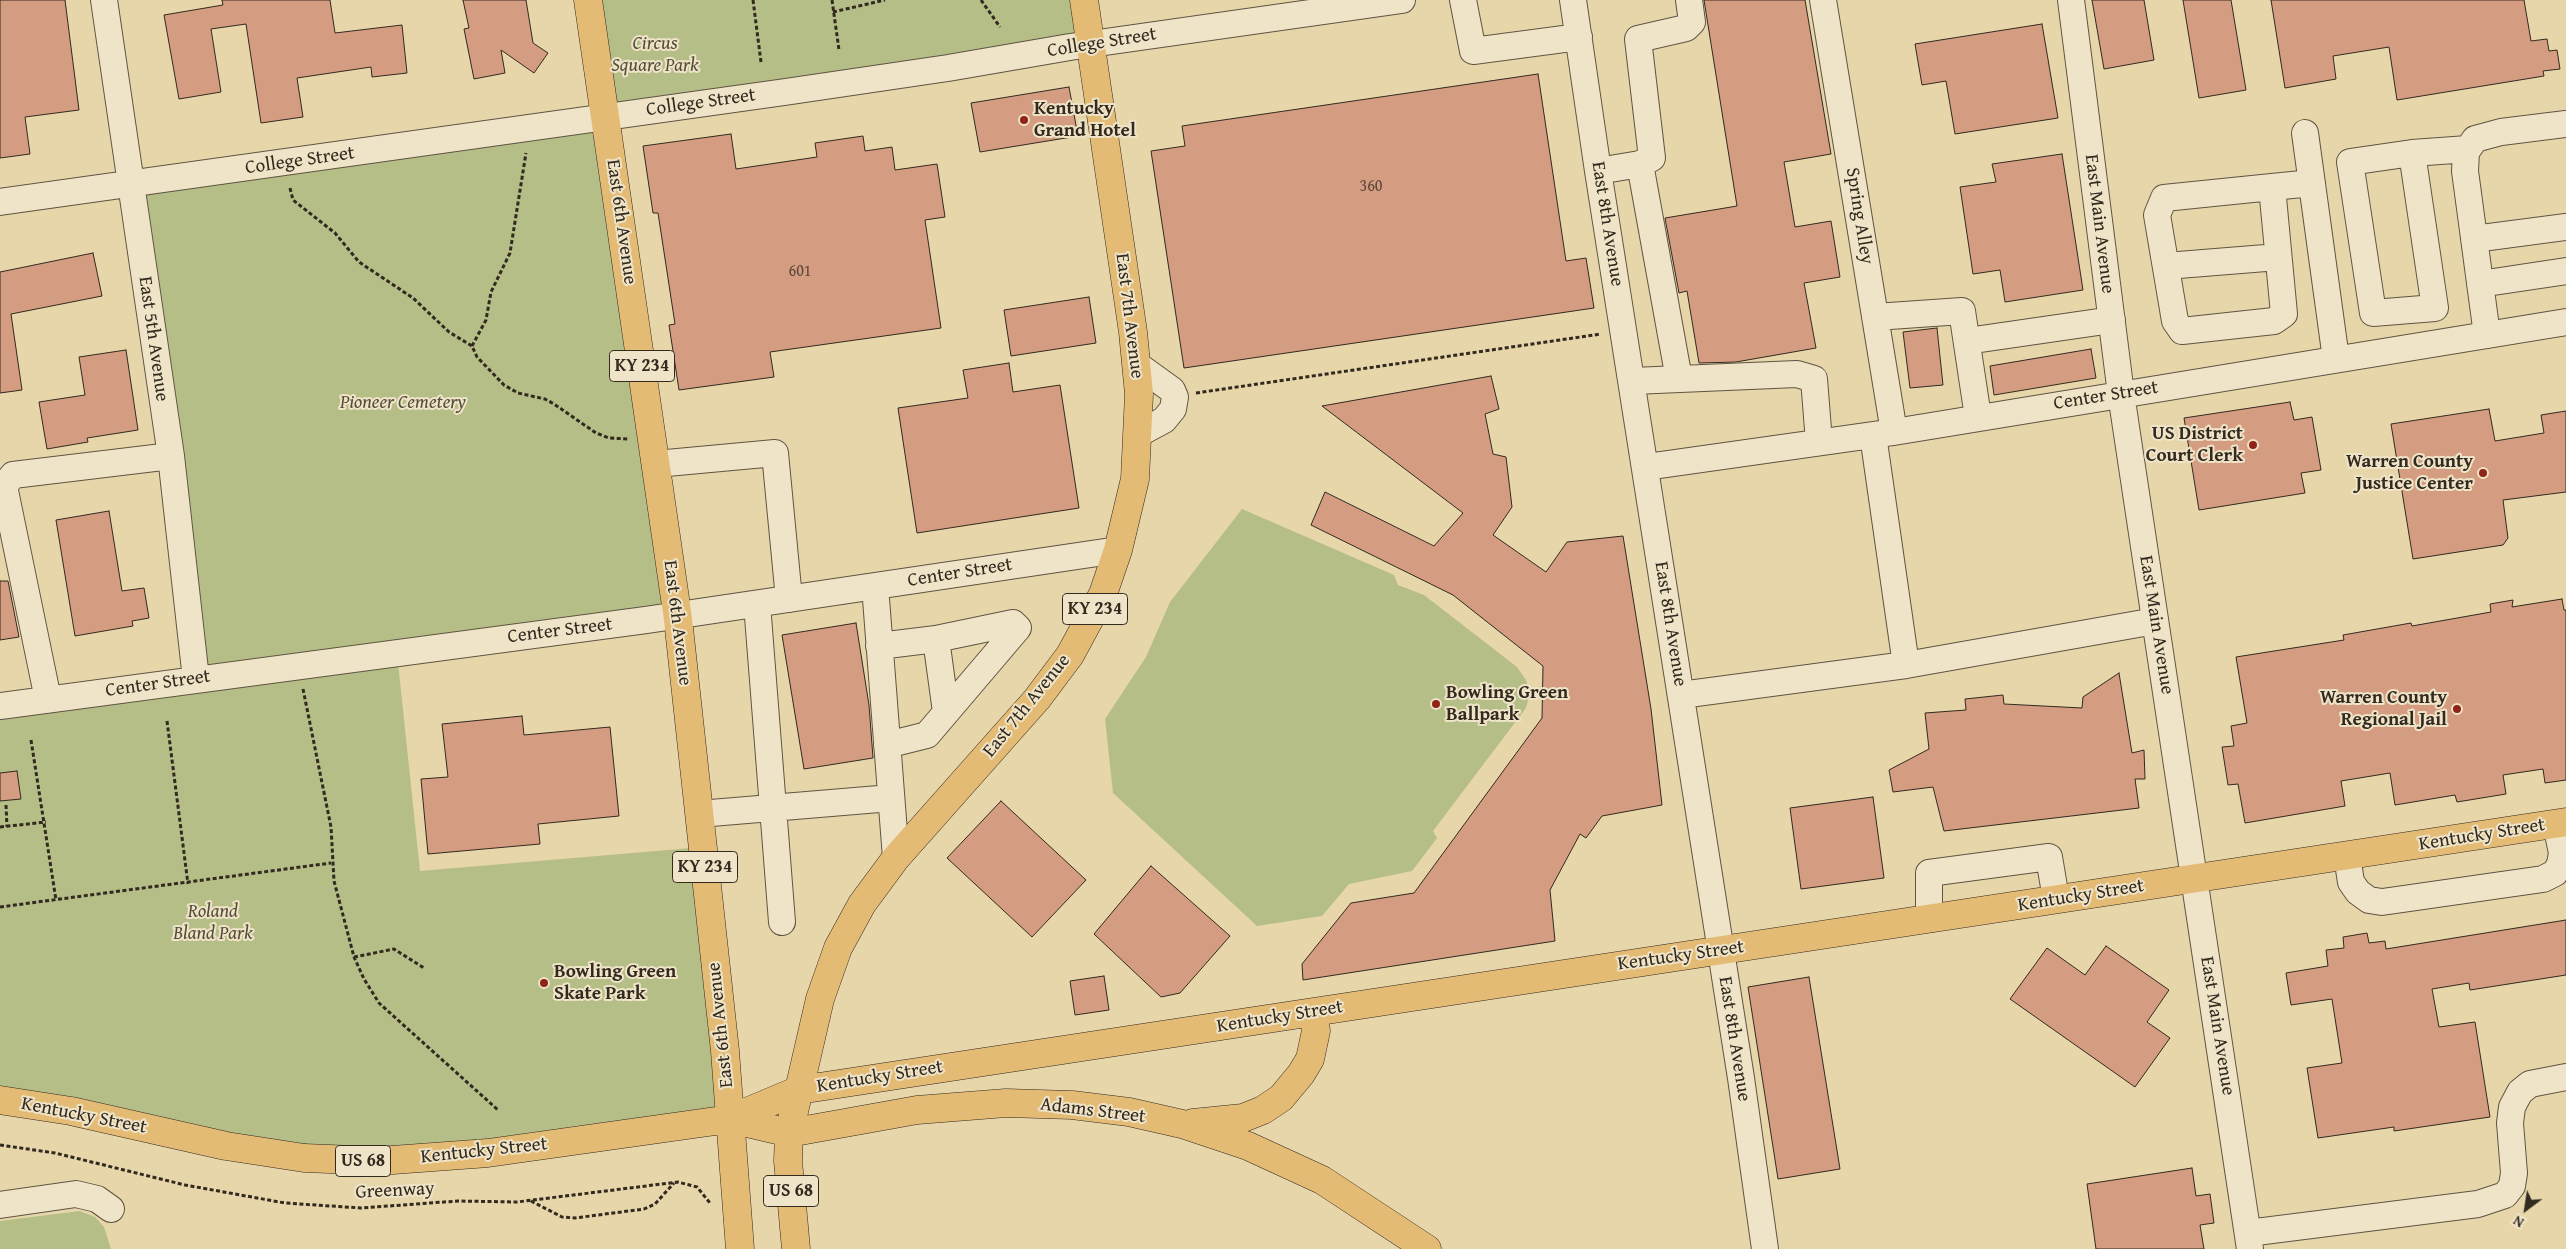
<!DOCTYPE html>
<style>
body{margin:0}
#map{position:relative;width:2566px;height:1249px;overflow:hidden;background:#e7d6aa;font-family:"Gentium Book Plus",serif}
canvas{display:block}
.north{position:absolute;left:2501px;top:1184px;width:50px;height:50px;-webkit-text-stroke:4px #efe4c8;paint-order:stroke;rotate:211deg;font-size:14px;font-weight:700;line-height:20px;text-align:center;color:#32291f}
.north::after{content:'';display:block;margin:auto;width:18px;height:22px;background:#32291f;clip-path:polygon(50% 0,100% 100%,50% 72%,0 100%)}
</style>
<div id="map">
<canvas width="2566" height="1249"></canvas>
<div class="north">N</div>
</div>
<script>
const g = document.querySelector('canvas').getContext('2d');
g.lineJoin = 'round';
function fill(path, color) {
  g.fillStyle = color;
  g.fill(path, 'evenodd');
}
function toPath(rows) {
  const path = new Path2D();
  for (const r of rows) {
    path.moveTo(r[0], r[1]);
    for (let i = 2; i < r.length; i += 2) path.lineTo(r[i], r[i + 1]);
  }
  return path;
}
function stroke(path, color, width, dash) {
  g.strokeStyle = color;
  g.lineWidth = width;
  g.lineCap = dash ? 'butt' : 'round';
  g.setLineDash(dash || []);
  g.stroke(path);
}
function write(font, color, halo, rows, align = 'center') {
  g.font = font + ' "Gentium Book Plus",serif';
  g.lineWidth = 4;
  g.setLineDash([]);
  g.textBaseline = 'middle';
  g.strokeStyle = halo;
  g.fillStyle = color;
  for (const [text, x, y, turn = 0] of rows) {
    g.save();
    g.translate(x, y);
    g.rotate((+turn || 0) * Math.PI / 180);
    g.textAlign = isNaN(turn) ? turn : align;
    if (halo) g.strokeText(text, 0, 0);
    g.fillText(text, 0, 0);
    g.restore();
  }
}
fill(toPath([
 [588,0,1085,0,1091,44,606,117,678,619,397,653,420,871,703,847,730,1119,363,1161,0,1102,0,706,196,679,130,183,605,117],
 [1242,509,1394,575,1398,585,1424,595,1517,667,1526,680,1530,693,1526,708,1433,831,1437,838,1412,871,1349,884,1322,916,1257,926,1113,793,1105,719,1146,657,1170,602],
 [80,1211,95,1217,104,1227,111,1249,0,1249,0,1221]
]), '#b6be88');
const building = toPath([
 [0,0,65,0,79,110,25,117,30,154,0,158,0,0],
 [222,0,330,0,335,33,402,25,407,73,372,77,371,67,297,78,303,117,261,123,246,24,211,29,221,92,179,99,164,15,223,5,222,0],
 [463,0,526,0,533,43,548,53,534,73,501,50,505,73,474,79,464,29,469,28,463,0],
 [1704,0,1805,0,1831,154,1784,162,1795,227,1831,221,1840,277,1804,283,1816,348,1736,362,1699,363,1687,291,1679,293,1665,218,1737,206,1704,0],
 [2092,0,2144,0,2154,60,2104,69,2092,0],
 [2183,0,2231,0,2246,90,2199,98,2183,0],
 [2271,0,2524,0,2531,41,2547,39,2549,51,2557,50,2560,69,2543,71,2544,76,2397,100,2389,47,2333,56,2336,79,2285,88,2271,0],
 [2042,24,2058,118,1955,134,1946,81,1922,85,1915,44,2042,24],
 [1538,74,1566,261,1586,258,1594,308,1184,368,1151,151,1185,146,1182,126,1538,74],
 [1069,87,1078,136,980,152,971,103,1069,87],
 [731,134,736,169,817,157,815,143,863,136,865,151,892,147,895,170,937,164,945,217,925,220,941,328,770,352,774,377,679,390,669,325,675,324,658,213,653,213,643,146,731,134],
 [2062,154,2083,290,2005,302,2000,270,1973,274,1960,187,1996,182,1992,164,2062,154],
 [93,253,102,296,11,314,22,390,0,393,0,272,93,253],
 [1089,297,1096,343,1011,356,1004,310,1089,297],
 [1937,328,1943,385,1910,388,1903,332,1937,328],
 [2091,349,2096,378,1994,395,1990,366,2091,349],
 [126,350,138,430,87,438,88,442,47,449,39,402,85,395,79,357,126,350],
 [1009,363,1013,392,1060,385,1079,508,917,533,898,408,968,398,963,370,1009,363],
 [1491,376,1499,409,1485,414,1493,454,1506,457,1512,507,1493,535,1546,572,1567,542,1623,536,1651,709,1662,805,1602,816,1586,838,1580,834,1550,890,1555,941,1303,980,1302,964,1351,903,1414,893,1542,718,1543,666,1453,595,1311,525,1325,492,1434,546,1463,513,1322,406,1491,376],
 [2290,402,2294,420,2312,417,2321,470,2301,473,2305,493,2199,510,2184,418,2290,402],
 [2489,409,2495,441,2544,433,2541,415,2566,411,2566,492,2503,500,2508,538,2503,545,2413,559,2391,424,2489,409],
 [109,511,122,591,144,588,149,618,132,621,133,626,75,636,56,520,109,511],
 [0,581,8,581,19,637,0,640,0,581],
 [2562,599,2564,610,2566,610,2566,780,2545,783,2543,769,2503,775,2506,794,2457,802,2455,795,2395,805,2390,773,2341,781,2345,806,2245,823,2238,784,2228,785,2222,747,2234,746,2231,726,2247,723,2236,657,2344,640,2343,635,2411,623,2412,626,2491,612,2490,604,2513,600,2512,607,2562,599],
 [856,623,869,705,873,758,804,769,782,635,856,623],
 [2119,673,2132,753,2144,750,2145,779,2135,779,2139,808,1944,831,1933,787,1893,792,1889,770,1929,749,1925,713,1966,710,1965,699,2003,695,2004,704,2082,708,2083,697,2119,673],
 [522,716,524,735,610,727,619,816,538,824,540,844,428,854,421,779,448,777,442,724,522,716],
 [17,771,21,799,0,801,0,773,17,771],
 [1873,797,1884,878,1801,889,1790,808,1873,797],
 [1001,801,1086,880,1032,937,947,858,1001,801],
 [1151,866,1230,936,1180,993,1161,997,1094,934,1151,866],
 [2566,920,2566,975,2470,990,2469,983,2432,989,2439,1027,2475,1022,2490,1117,2394,1131,2394,1127,2318,1138,2307,1068,2342,1063,2332,999,2291,1005,2286,973,2328,966,2326,950,2344,948,2343,937,2367,933,2369,943,2385,941,2386,949,2566,920],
 [2106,946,2169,990,2147,1022,2170,1038,2135,1087,2010,999,2047,948,2085,975,2106,946],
 [1104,976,1109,1010,1075,1015,1070,981,1104,976],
 [1809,977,1840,1169,1778,1179,1748,987,1809,977],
 [2192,1168,2196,1196,2210,1194,2214,1223,2200,1225,2204,1249,2096,1249,2087,1184,2192,1168]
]);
fill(building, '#d49d82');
stroke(building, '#32291f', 1);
const minor = toPath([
 [104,0,171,456,196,679],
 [1463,0,1473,51,1579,37],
 [1573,0,1598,171,1741,1078,1765,1249],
 [1823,0,1894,432],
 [2071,0,2121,394,2250,1249],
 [2305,133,2336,359],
 [2412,153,2435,308,2373,313,2350,162,2412,153],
 [2412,153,2468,149],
 [1640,164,1679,379],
 [1598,171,1640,164,1652,158,1638,39,1686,28,1692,22,1689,0],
 [2272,187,2284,314,2274,321,2182,331,2175,321,2157,215,2164,198,2272,187,2312,183],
 [0,202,785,92,948,68,1070,47,1402,0],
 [2474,239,2566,227],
 [2166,266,2278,257],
 [2480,284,2566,271],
 [1875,317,1962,311,1978,417],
 [2487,335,2465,171,2466,152,2475,139,2501,132,2566,124],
 [1967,341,2112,320],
 [1136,364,1172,390,1175,397,1173,409,1164,420,1138,434],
 [1633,381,1797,374,1814,379,1819,442],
 [1873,435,1906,665,2155,621],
 [656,464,775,453,789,599],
 [1646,467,1894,432,2566,322],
 [875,586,896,858],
 [757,604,782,922],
 [936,639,946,712],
 [879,646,936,639,1013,623,1018,628,927,735,887,745],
 [1681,695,1906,665],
 [48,699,4,486,13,475,171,456],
 [0,706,646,620,1118,550],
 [699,814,891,798],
 [2347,856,2351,882,2358,892,2369,900,2382,902,2543,879,2555,873,2560,864,2562,853,2556,824],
 [1929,919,1929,873,2049,857,2056,899],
 [0,1205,76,1194,97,1199,111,1209],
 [2248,1233,2478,1204,2505,1195,2512,1186,2514,1173,2510,1123,2512,1107,2520,1092,2530,1084,2566,1077]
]);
const major = toPath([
 [588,0,678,619,725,1051,740,1249],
 [0,1100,71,1111,226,1146,304,1158,379,1161,488,1153,730,1119,799,1090,2566,822],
 [730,1119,789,1133,917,1110,1006,1103,1072,1105,1129,1112,1182,1124,1248,1146,1322,1180,1427,1249],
 [1193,1123,1243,1118,1263,1110,1281,1098,1301,1074,1310,1059,1316,1031,1313,1012],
 [796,1249,788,1161,789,1133,820,999,838,948,862,904,896,858,1037,699,1070,655,1103,594,1118,550,1135,479,1139,394,1133,332,1084,0]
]);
stroke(minor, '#5f5442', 28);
stroke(major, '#32291f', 29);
stroke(toPath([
 [753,0,761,62],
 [832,0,839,50],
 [981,0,1000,27],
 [833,12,885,0],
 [290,188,293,200,335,233,359,262,413,298,449,332,472,346,477,357,504,385,518,393,545,399,554,404,596,433,609,438,628,439],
 [472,346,486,320,491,292,510,253,526,153],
 [1196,393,1601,334],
 [303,689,331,827,334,881,354,957,364,979,379,1003,498,1110],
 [167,721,188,884],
 [31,740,56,900],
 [6,805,7,827],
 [0,827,46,822],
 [0,907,331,863],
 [354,957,394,949,424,968],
 [0,1145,55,1153,185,1185,285,1203,361,1208,458,1201,517,1202,678,1182,697,1187,710,1203],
 [531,1201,562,1217,575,1218,644,1209,655,1204,674,1183]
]), '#32291f', 3, [4, 2.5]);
stroke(minor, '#efe4c8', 26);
stroke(major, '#e4bb75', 28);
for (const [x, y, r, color] of [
 [1024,120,5,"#8f2418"],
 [2253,445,5,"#8f2418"],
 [2483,473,5,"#8f2418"],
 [1436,704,5,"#8f2418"],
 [2457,709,5,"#8f2418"],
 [544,983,5,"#8f2418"]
]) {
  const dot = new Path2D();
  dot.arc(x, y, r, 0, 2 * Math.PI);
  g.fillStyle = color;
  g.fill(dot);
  stroke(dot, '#efe4c8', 2);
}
write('16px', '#5a4638', null, [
 ["360",1371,187],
 ["601",800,272]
]);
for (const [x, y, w] of [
 [642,366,65],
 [1095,609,65],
 [705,867,65],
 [363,1161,55],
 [791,1191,55]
]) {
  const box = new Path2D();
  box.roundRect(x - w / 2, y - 15.5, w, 31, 4);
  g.fillStyle = '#efe4c8';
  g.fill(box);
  stroke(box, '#32291f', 1);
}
write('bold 18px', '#32291f', null, [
 ["KY 234",642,366],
 ["KY 234",1095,609],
 ["KY 234",705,867],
 ["US 68",363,1161],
 ["US 68",791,1191]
]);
write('19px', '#32291f', '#efe4c8', [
 ["College Street",1102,43,-9],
 ["College Street",701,103,-8],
 ["College Street",300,161,-8],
 ["Spring Alley",1859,216,81],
 ["East 6th Avenue",621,222,82],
 ["East 8th Avenue",1607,224,81],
 ["East Main Avenue",2099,224,83],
 ["East 7th Avenue",1129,316,83],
 ["East 5th Avenue",153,339,82],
 ["Center Street",2106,396,-9],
 ["Center Street",960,573,-9],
 ["East 6th Avenue",677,623,83],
 ["East 8th Avenue",1670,624,81],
 ["East Main Avenue",2156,625,81],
 ["Center Street",560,631,-7],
 ["Center Street",158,684,-8],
 ["East 7th Avenue",1027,706,-51],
 ["Kentucky Street",2482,835,-9],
 ["Kentucky Street",2081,896,-9],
 ["Kentucky Street",1681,956,-8],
 ["Kentucky Street",1280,1017,-9],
 ["East 6th Avenue",721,1025,-96],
 ["East Main Avenue",2217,1026,81],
 ["East 8th Avenue",1734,1039,81],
 ["Kentucky Street",880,1077,-9],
 ["Adams Street",1093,1111,7],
 ["Kentucky Street",84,1116,11],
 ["Kentucky Street",484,1151,-6],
 ["Greenway",395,1191,-3]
]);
write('italic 19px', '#534e39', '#efe4c8', [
 ["Circus",655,44],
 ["Square Park",655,66],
 ["Pioneer Cemetery",403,403],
 ["Roland",213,912],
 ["Bland Park",213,934]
]);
write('bold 19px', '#32291f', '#efe4c8', [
 ["Kentucky",1034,109],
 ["Grand Hotel",1034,131],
 ["US District",2243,434,"right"],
 ["Court Clerk",2243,456,"right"],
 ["Warren County",2473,462,"right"],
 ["Justice Center",2473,484,"right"],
 ["Bowling Green",1446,693],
 ["Ballpark",1446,715],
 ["Warren County",2447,698,"right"],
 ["Regional Jail",2447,720,"right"],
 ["Bowling Green",554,972],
 ["Skate Park",554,994]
], 'left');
</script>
